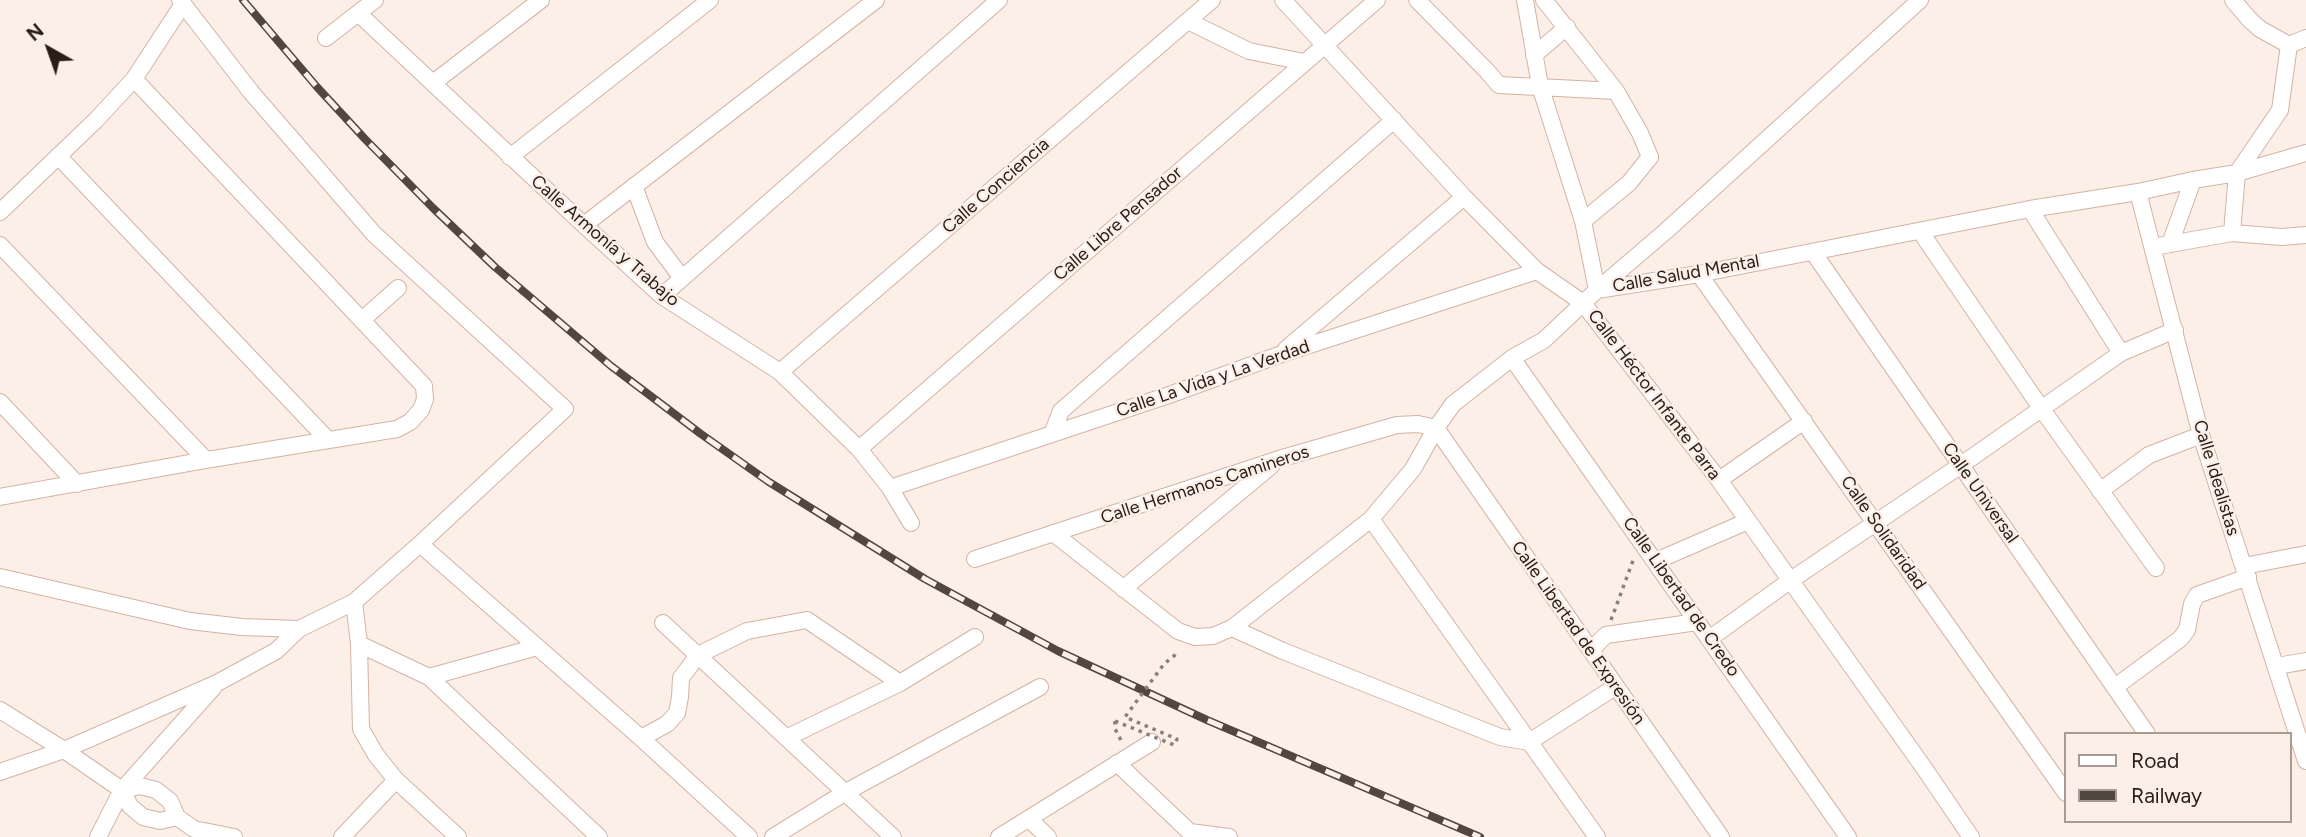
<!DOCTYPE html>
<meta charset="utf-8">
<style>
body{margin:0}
#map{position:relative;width:2306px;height:837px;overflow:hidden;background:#fcefe8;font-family:Figtree,sans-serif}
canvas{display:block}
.legend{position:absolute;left:2064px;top:732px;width:228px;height:91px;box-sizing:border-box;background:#fcefe8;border:2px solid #a79b94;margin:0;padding:9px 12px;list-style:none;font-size:21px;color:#281d17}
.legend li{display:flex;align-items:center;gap:14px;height:35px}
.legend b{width:35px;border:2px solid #a79b94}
.north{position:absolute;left:14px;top:14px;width:70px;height:70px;-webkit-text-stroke:5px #fcefe8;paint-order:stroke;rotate:320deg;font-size:19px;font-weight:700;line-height:28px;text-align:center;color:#281d17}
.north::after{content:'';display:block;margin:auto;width:24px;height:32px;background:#281d17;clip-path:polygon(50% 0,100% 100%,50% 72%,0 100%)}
</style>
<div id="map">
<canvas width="2306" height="837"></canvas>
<ul class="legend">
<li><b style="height:9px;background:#fff"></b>Road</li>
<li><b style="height:9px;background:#524640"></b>Railway</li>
</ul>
<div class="north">N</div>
</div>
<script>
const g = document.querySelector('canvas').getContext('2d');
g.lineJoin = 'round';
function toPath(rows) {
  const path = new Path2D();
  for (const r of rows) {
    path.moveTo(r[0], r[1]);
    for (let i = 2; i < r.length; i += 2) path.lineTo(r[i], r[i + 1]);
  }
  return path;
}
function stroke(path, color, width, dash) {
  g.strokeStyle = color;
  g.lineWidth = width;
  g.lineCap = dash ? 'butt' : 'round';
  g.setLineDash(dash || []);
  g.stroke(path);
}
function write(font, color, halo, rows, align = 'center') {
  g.font = font + ' Figtree,sans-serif';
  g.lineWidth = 5;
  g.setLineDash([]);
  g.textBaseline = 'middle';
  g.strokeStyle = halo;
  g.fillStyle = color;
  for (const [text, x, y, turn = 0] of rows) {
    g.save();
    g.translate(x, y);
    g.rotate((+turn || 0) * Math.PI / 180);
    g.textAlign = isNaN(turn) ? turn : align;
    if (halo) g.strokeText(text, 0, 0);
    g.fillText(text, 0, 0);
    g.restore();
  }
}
const street = toPath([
 [1283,0,1464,197,1537,271,1583,303,1719,480,1924,768,1971,837],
 [1417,0,1487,71,1499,85,1616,91],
 [1525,0,1540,86,1583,221,1597,290,1666,231,1920,0],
 [1544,0,1616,91,1640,133,1650,157,1629,183,1583,221],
 [2233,0,2249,19,2260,29,2289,45,2306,38],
 [358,13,584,225,662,296,780,372,859,449,890,488,911,523],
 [1188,21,1249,51,1304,62],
 [326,38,375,0],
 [1534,55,1567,27],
 [433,83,541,0],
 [58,156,328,440],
 [510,157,710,0],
 [634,186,655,242,682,278],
 [2138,192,2201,435,2306,761],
 [2030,209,2121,353],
 [0,212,96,120,134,79,183,4],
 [584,225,876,0],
 [1920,231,2041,408,2156,568],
 [2232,233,2237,173,2280,110,2289,45],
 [2170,244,2193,180],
 [0,245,206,460],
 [2153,247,2232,233,2282,237,2306,235],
 [1813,252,2147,734],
 [1699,274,2066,793],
 [662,296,999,0],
 [362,320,398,288],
 [1286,349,1464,197],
 [1512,358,1848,837],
 [780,372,1212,0],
 [0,402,77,484],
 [1052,434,1061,411,1394,120],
 [859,449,1377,0],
 [1719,480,1804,421],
 [890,488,1169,395,1279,355,1537,271],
 [2100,491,2149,455,2201,435],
 [0,497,206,460,397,429,410,422,421,410,425,399,424,386,134,79],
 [1371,519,1597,837],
 [1053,533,1178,631,1195,637,1213,636,1232,628,1371,519,1413,469,1436,428,1453,404,1512,358,1544,340,1597,290,1699,274,2030,209,2138,192,2193,180,2237,173,2306,153],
 [420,544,641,738,749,837],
 [975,559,1279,459,1397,425,1418,424,1436,428,1721,837],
 [1656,561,1748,521],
 [2244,566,2306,554],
 [0,577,190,621,242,627,299,629,354,602,420,544,565,409,374,234,251,92,180,0],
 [1123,589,1272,465],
 [354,602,359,644,361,729,376,755,396,780,458,837],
 [663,623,893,837],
 [1232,628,1283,651,1500,737,1529,742,1615,687],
 [1709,639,1791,580,1961,465,2121,353,2175,330],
 [359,644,429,677,599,837],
 [1591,650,1606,635,1697,622],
 [2277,666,2306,661],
 [429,677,537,647],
 [2115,687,2180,639,2187,630,2192,604,2197,595,2248,577],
 [0,710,64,750,122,790],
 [788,737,900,683,975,637],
 [641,738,667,724,677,713,680,697,681,678,698,655,747,631,807,620,900,683],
 [1117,763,1195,837],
 [0,772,64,750,217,683,276,651,299,629],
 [122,790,140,786,156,790,170,801,177,817,194,829,234,837],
 [122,790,130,806,143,817,160,821,177,817],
 [1029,819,1048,837],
 [1190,832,1229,837],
 [98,837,122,790,213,688],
 [342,837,396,780],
 [773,837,846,792,1040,687],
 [999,837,1152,742]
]);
stroke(street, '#d3b3a4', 18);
stroke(toPath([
 [1611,620,1634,558],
 [1115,721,1115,729,1122,742]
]), '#8b7f79', 3.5, [3.5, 5]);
stroke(street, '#fff', 16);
const rail = toPath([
 [243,0,317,87,365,139,433,208,495,267,611,366,701,434,769,482,925,579,1058,651,1207,720,1480,837]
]);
stroke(rail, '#524640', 8);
stroke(rail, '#fcefe8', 5, [16]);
stroke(toPath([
 [1115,721,1174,745,1177,739,1125,717,1164,664,1179,652]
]), '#8b7f79', 3.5, [3.5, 5]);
write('18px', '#281d17', '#fcefe8', [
 ["Calle Conciencia",996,186,-41],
 ["Calle Libre Pensador",1118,224,-41],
 ["Calle Armonía y Trabajo",605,241,41],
 ["Calle Salud Mental",1686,274,-10],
 ["Calle La Vida y La Verdad",1213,379,-19],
 ["Calle Héctor Infante Parra",1654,395,53],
 ["Calle Idealistas",2216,478,73],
 ["Calle Hermanos Camineros",1205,485,-18],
 ["Calle Universal",1980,493,55],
 ["Calle Solidaridad",1883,533,55],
 ["Calle Libertad de Credo",1681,597,55],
 ["Calle Libertad de Expresión",1578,633,55]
]);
</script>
